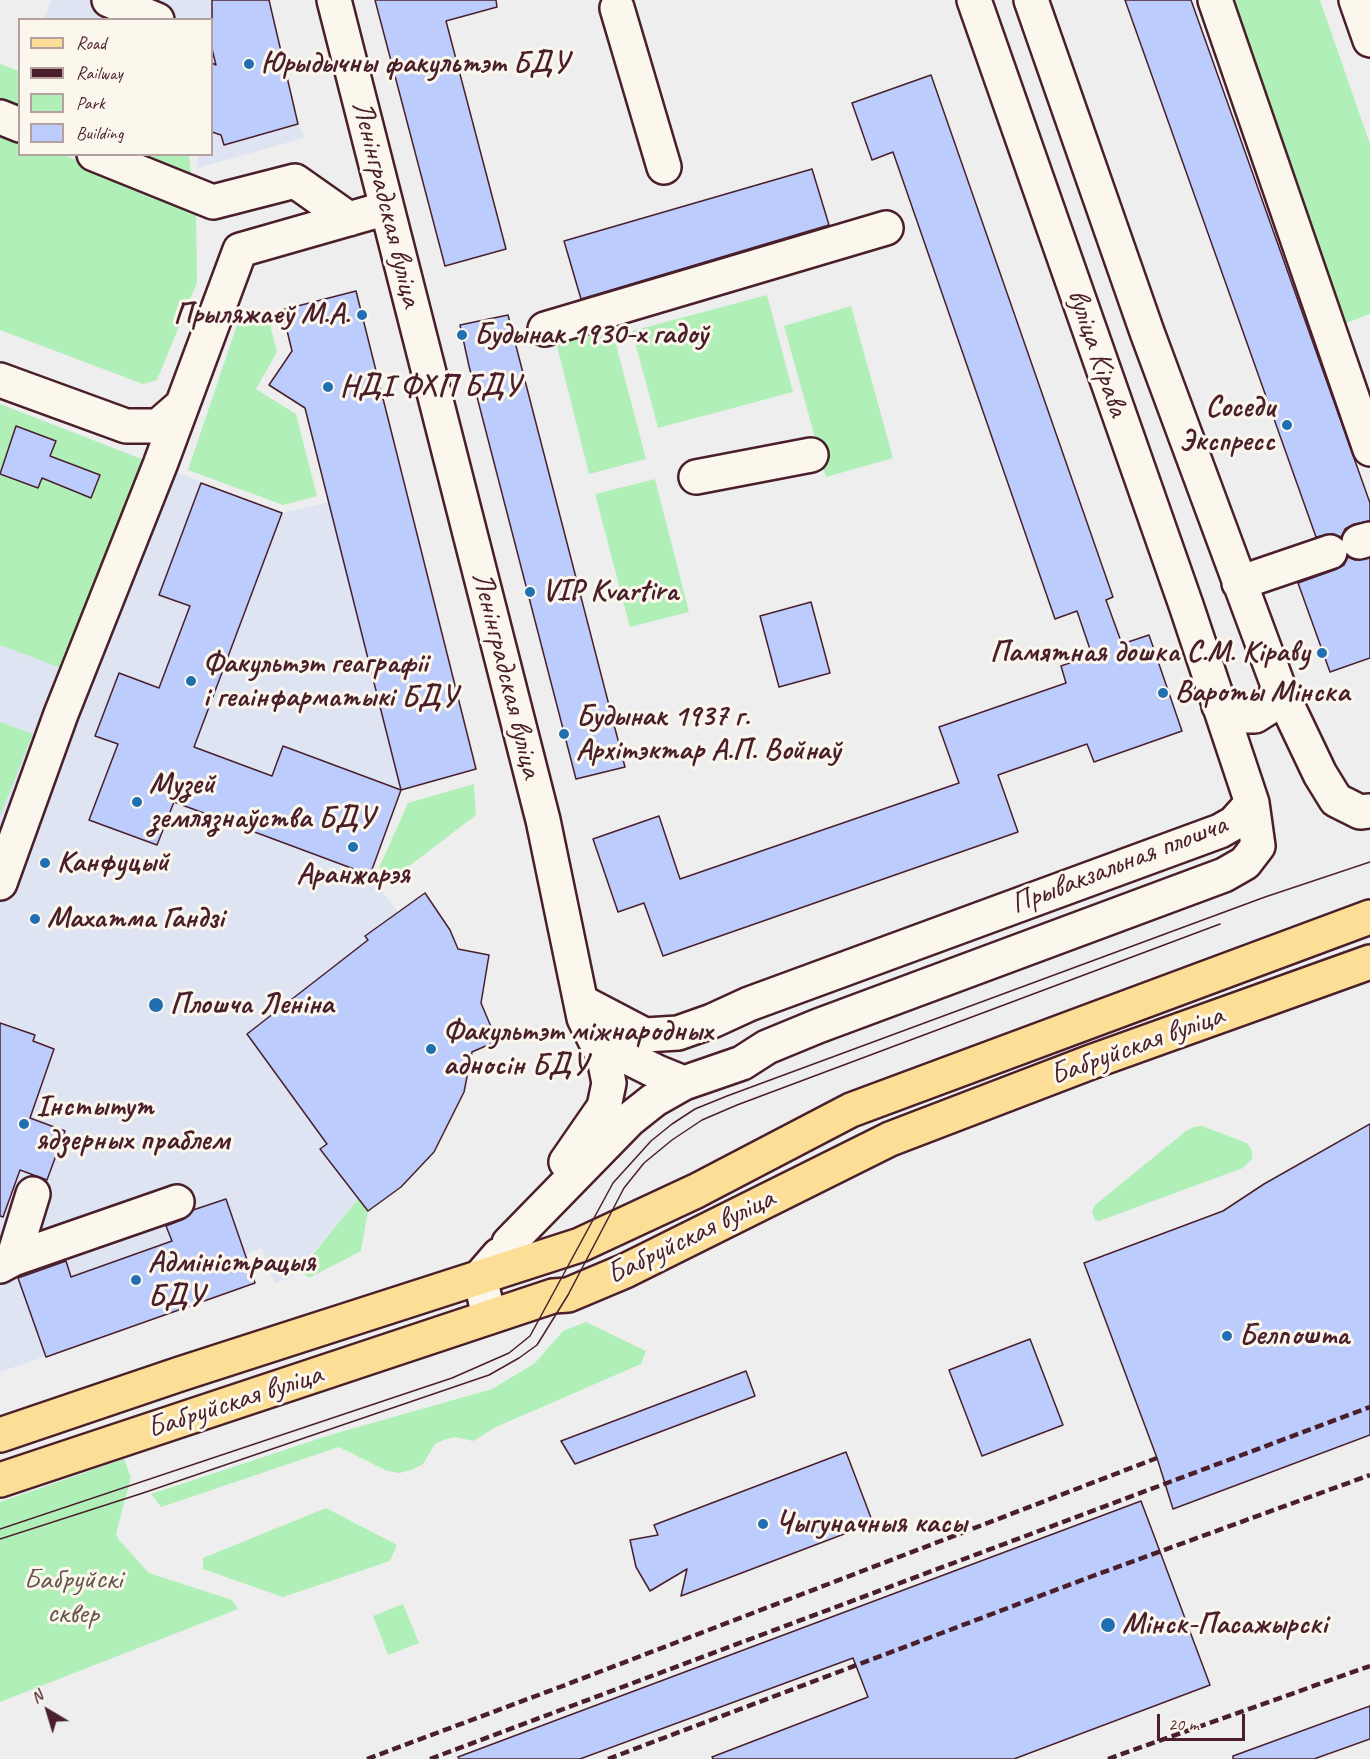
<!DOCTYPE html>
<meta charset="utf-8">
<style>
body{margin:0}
#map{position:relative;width:1370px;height:1759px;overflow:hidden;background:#eeeeef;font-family:Caveat,sans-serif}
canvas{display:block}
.legend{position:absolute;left:18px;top:18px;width:195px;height:138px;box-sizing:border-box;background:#fbf7ec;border:2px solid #b4a19f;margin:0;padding:8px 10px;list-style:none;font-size:18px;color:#4a1f2b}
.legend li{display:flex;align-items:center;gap:12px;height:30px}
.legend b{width:30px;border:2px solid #b4a19f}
.north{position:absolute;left:18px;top:1681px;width:60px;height:60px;-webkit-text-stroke:4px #fbf7ec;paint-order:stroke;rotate:322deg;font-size:16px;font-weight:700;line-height:24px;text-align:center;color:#4a1f2b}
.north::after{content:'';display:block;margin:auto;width:21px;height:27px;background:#4a1f2b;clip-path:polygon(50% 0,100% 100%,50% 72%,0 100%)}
.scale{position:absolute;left:1157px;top:1714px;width:88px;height:27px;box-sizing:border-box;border:3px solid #4a1f2b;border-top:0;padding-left:8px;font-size:18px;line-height:21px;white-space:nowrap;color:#4a1f2b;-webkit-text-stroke:4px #fbf7ec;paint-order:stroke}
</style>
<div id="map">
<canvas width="1370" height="1759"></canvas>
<ul class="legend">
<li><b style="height:8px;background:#fdde96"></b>Road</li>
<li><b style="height:8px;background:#4a1f2b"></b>Railway</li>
<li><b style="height:16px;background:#b0f0b8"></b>Park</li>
<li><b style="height:16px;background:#bcccfc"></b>Building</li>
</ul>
<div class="north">N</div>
<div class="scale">20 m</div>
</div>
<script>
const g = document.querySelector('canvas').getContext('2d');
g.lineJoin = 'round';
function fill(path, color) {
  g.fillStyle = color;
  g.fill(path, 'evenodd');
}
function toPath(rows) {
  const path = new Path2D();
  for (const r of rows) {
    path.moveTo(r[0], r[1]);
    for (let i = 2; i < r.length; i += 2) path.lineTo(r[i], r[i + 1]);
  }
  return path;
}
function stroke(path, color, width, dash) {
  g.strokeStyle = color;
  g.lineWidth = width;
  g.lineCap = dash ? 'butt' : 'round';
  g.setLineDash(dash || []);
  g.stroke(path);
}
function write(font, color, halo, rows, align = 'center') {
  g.font = font + ' Caveat,sans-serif';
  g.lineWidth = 6;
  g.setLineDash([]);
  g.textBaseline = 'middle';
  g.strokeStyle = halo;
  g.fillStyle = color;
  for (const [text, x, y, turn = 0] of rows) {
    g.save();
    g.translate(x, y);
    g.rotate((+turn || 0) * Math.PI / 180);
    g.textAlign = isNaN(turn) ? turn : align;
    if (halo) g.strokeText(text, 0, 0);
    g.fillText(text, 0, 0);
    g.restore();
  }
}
fill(toPath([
 [51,0,269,0,298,123,304,138,197,168,198,155,212,154,212,20,44,20],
 [356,291,476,769,401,790,370,875,398,912,425,893,450,931,463,960,464,1092,434,1151,401,1187,367,1211,358,1199,291,1278,275,1283,261,1248,245,1255,255,1283,0,1372,0,404,282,513,328,502,304,408,269,385,292,351,281,310]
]), '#dfe4f3');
fill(toPath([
 [1224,0,1320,0,1370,144,1370,314,1338,326],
 [0,64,19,71,19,101,16,110,0,104],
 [0,128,19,136,20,154,64,155,196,208,197,283,157,380,143,384,0,330],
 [121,155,189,155,192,183],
 [767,295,793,392,658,428,632,331],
 [851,306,893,458,826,477,784,326],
 [248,312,268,317,277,352,256,389,296,414,317,496,283,505,188,470,238,322],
 [608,314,646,459,589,474,553,330],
 [0,404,144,460,61,668,0,645],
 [655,479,689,612,630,627,595,494],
 [0,722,33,734,0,816],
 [474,784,476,815,391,880,379,868,408,803],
 [1202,1126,1247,1143,1252,1151,1252,1159,1243,1168,1099,1221,1095,1220,1092,1212,1095,1205,1186,1131,1194,1127],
 [358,1199,368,1211,361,1251,309,1278,300,1270],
 [586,1322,646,1351,641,1364,496,1427,473,1441,455,1437,446,1439,435,1444,423,1464,412,1470,399,1473,387,1471,339,1447,161,1507,151,1494,330,1435,492,1389,535,1363,563,1331],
 [124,1459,131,1477,116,1534,119,1540,149,1573,232,1600,238,1609,0,1702,0,1502],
 [326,1508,397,1545,390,1561,283,1597,203,1569,203,1558],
 [403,1604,419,1643,388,1655,373,1616]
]), '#b0f0b8');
const building = toPath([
 [212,0,269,0,298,124,224,145,221,135,212,132,212,63,216,65,212,49,212,0],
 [375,0,496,0,497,7,446,21,506,249,445,266,375,0],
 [1125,0,1191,0,1370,503,1370,521,1354,524,1345,529,1341,537,1333,534,1316,537,1125,0],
 [931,75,1113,597,1106,600,1122,644,1149,635,1182,731,1094,762,1087,744,998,775,1018,832,663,956,644,903,618,912,593,839,659,816,680,879,959,783,939,727,1066,683,1061,666,1092,655,1077,611,1055,619,893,152,872,160,852,103,931,75],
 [812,169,829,225,581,299,564,241,812,169],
 [356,291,476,769,401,790,305,408,269,385,292,351,282,310,356,291],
 [508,315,625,767,576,779,469,366,460,325,508,315],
 [16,426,56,441,50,456,100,475,91,498,42,478,38,488,0,474,16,426],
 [201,483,282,513,194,747,272,776,283,746,401,790,370,875,174,802,157,845,89,820,118,744,95,736,119,673,159,688,190,606,159,595,201,483],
 [1348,557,1355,560,1370,558,1370,658,1330,672,1298,583,1337,569,1344,565,1348,557],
 [811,602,830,673,779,687,760,616,811,602],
 [425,893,450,930,458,949,489,955,481,1003,497,1041,472,1052,464,1092,434,1152,401,1187,368,1211,320,1149,327,1144,247,1034,368,940,365,936,425,893],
 [0,1023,35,1035,33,1041,54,1049,30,1118,65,1131,47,1180,20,1170,3,1217,0,1216,0,1023],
 [1370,1124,1370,1435,1173,1509,1157,1458,1084,1263,1223,1211,1264,1184,1370,1124],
 [226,1199,255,1283,46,1357,18,1278,66,1261,71,1277,172,1241,166,1226,184,1219,193,1210,226,1199],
 [1030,1339,1063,1425,982,1456,949,1370,1030,1339],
 [746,1371,755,1396,575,1464,561,1441,746,1371],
 [846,1452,873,1523,681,1596,687,1569,650,1591,636,1567,630,1540,658,1535,654,1525,846,1452],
 [1141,1501,1210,1685,1014,1759,713,1759,712,1757,868,1697,853,1658,580,1759,459,1759,458,1757,1141,1501],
 [1370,1706,1370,1739,1314,1759,1233,1759,1233,1756,1370,1706]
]);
fill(building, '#bcccfc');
stroke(building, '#4a1f2b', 1.5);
const minor = toPath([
 [109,0,157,20],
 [334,0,543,820,584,1018,604,1058,609,1083,604,1107,566,1162],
 [1031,0,1147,332,1279,688,1320,774,1336,800,1360,812,1370,811],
 [1215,0,1370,449],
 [1356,0,1370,40],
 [617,8,664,167],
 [0,117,20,125],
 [94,154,213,202,295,181,349,219],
 [545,329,886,228],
 [0,380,126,426,158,426,181,406],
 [696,477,811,455],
 [1359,542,1370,539],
 [1239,583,1330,552],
 [1219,706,1236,716,1255,716,1269,707,1279,688],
 [0,883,61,714,160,465,240,250,387,208],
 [582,1002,645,1035,678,1033,712,1021,749,1004,1220,831,1234,823,1252,803],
 [595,1017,633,1060,657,1072,684,1083],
 [509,1243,630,1119,654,1100,684,1083,742,1063,767,1047,818,1026,1224,875,1245,863,1258,846,1252,803,1186,605,974,0],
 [13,1259,177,1202],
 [0,1266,13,1259,33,1194],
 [489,1317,480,1277,499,1255]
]);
const major = toPath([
 [0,1435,180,1374,580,1245,696,1191,851,1110,1370,917],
 [0,1480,553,1296,568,1295,625,1271,890,1139,1091,1062,1370,962]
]);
stroke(minor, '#4a1f2b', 38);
stroke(major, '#4a1f2b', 38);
stroke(minor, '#fbf7ec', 33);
stroke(major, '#fdde96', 33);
stroke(toPath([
 [0,1529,452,1378,509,1353,530,1336,613,1183,651,1141,672,1124,695,1109,727,1096,1265,897,1370,862],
 [0,1539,143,1493,489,1375,519,1358,537,1345,568,1295,624,1188,644,1163,672,1140,702,1120,737,1105,1220,924]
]), '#4a1f2b', 1.5);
stroke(toPath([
 [367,1759,560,1687,1157,1458],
 [430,1759,1370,1407],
 [608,1759,1090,1577,1370,1475],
 [1108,1759,1370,1666]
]), '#4a1f2b', 4.5, [9, 4.5]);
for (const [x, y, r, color] of [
 [249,64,6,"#1f6fb2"],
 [362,315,6,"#1f6fb2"],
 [462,335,6,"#1f6fb2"],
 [328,387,6,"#1f6fb2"],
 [1287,425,6,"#1f6fb2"],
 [530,592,6,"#1f6fb2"],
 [1322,653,6,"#1f6fb2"],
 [191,681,6,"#1f6fb2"],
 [1163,693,6,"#1f6fb2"],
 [564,734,6,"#1f6fb2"],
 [137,802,6,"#1f6fb2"],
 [353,847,6,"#1f6fb2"],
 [45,863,6,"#1f6fb2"],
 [35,919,6,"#1f6fb2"],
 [156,1005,8,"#1f6fb2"],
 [431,1049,6,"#1f6fb2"],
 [24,1124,6,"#1f6fb2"],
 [136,1280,6,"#1f6fb2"],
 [1227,1336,6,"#1f6fb2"],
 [763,1524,6,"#1f6fb2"],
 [1108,1625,8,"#1f6fb2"]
]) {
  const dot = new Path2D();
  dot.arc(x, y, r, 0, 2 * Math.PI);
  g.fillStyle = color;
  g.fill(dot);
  stroke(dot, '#fbf7ec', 2);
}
write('bold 30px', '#4a1f2b', '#fbf7ec', [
 ["Юрыдычны факультэт БДУ",261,64],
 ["Прыляжаеў М.А.",350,315,"right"],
 ["Будынак 1930-х гадоў",474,335],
 ["НДІ ФХП БДУ",340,387],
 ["Соседи",1275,408,"right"],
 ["Экспресс",1275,442,"right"],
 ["VIP Kvartira",542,592],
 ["Памятная дошка С.М. Кіраву",1310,653,"right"],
 ["Факультэт геаграфіі",203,664],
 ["і геаінфарматыкі БДУ",203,698],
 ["Вароты Мінска",1175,693],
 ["Будынак 1937 г.",576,717],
 ["Архітэктар А.П. Войнаў",576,751],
 ["Музей",149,785],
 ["землязнаўства БДУ",149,819],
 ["Канфуцый",57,863],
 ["Аранжарэя",353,875,"center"],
 ["Махатма Гандзі",47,919],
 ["Плошча Леніна",170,1005],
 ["Факультэт міжнародных",443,1032],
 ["адносін БДУ",443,1066],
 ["Інстытут",36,1107],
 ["ядзерных праблем",36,1141],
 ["Адміністрацыя",148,1263],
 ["БДУ",148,1297],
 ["Белпошта",1239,1336],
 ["Чыгуначныя касы",775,1524],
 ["Мінск-Пасажырскі",1122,1625]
], 'left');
write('30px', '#4a1f2b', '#fbf7ec', [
 ["Ленінградская вуліца",386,204,76],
 ["вуліца Кірава",1097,353,71],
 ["Ленінградская вуліца",506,675,76],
 ["Прывакзальная плошча",1119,865,-21],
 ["Бабруйская вуліца",1137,1046,-20],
 ["Бабруйская вуліца",691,1237,-26],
 ["Бабруйская вуліца",235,1402,-18]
]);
write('30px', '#64534e', '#fbf7ec', [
 ["Бабруйскі",73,1580],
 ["сквер",73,1614]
]);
</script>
